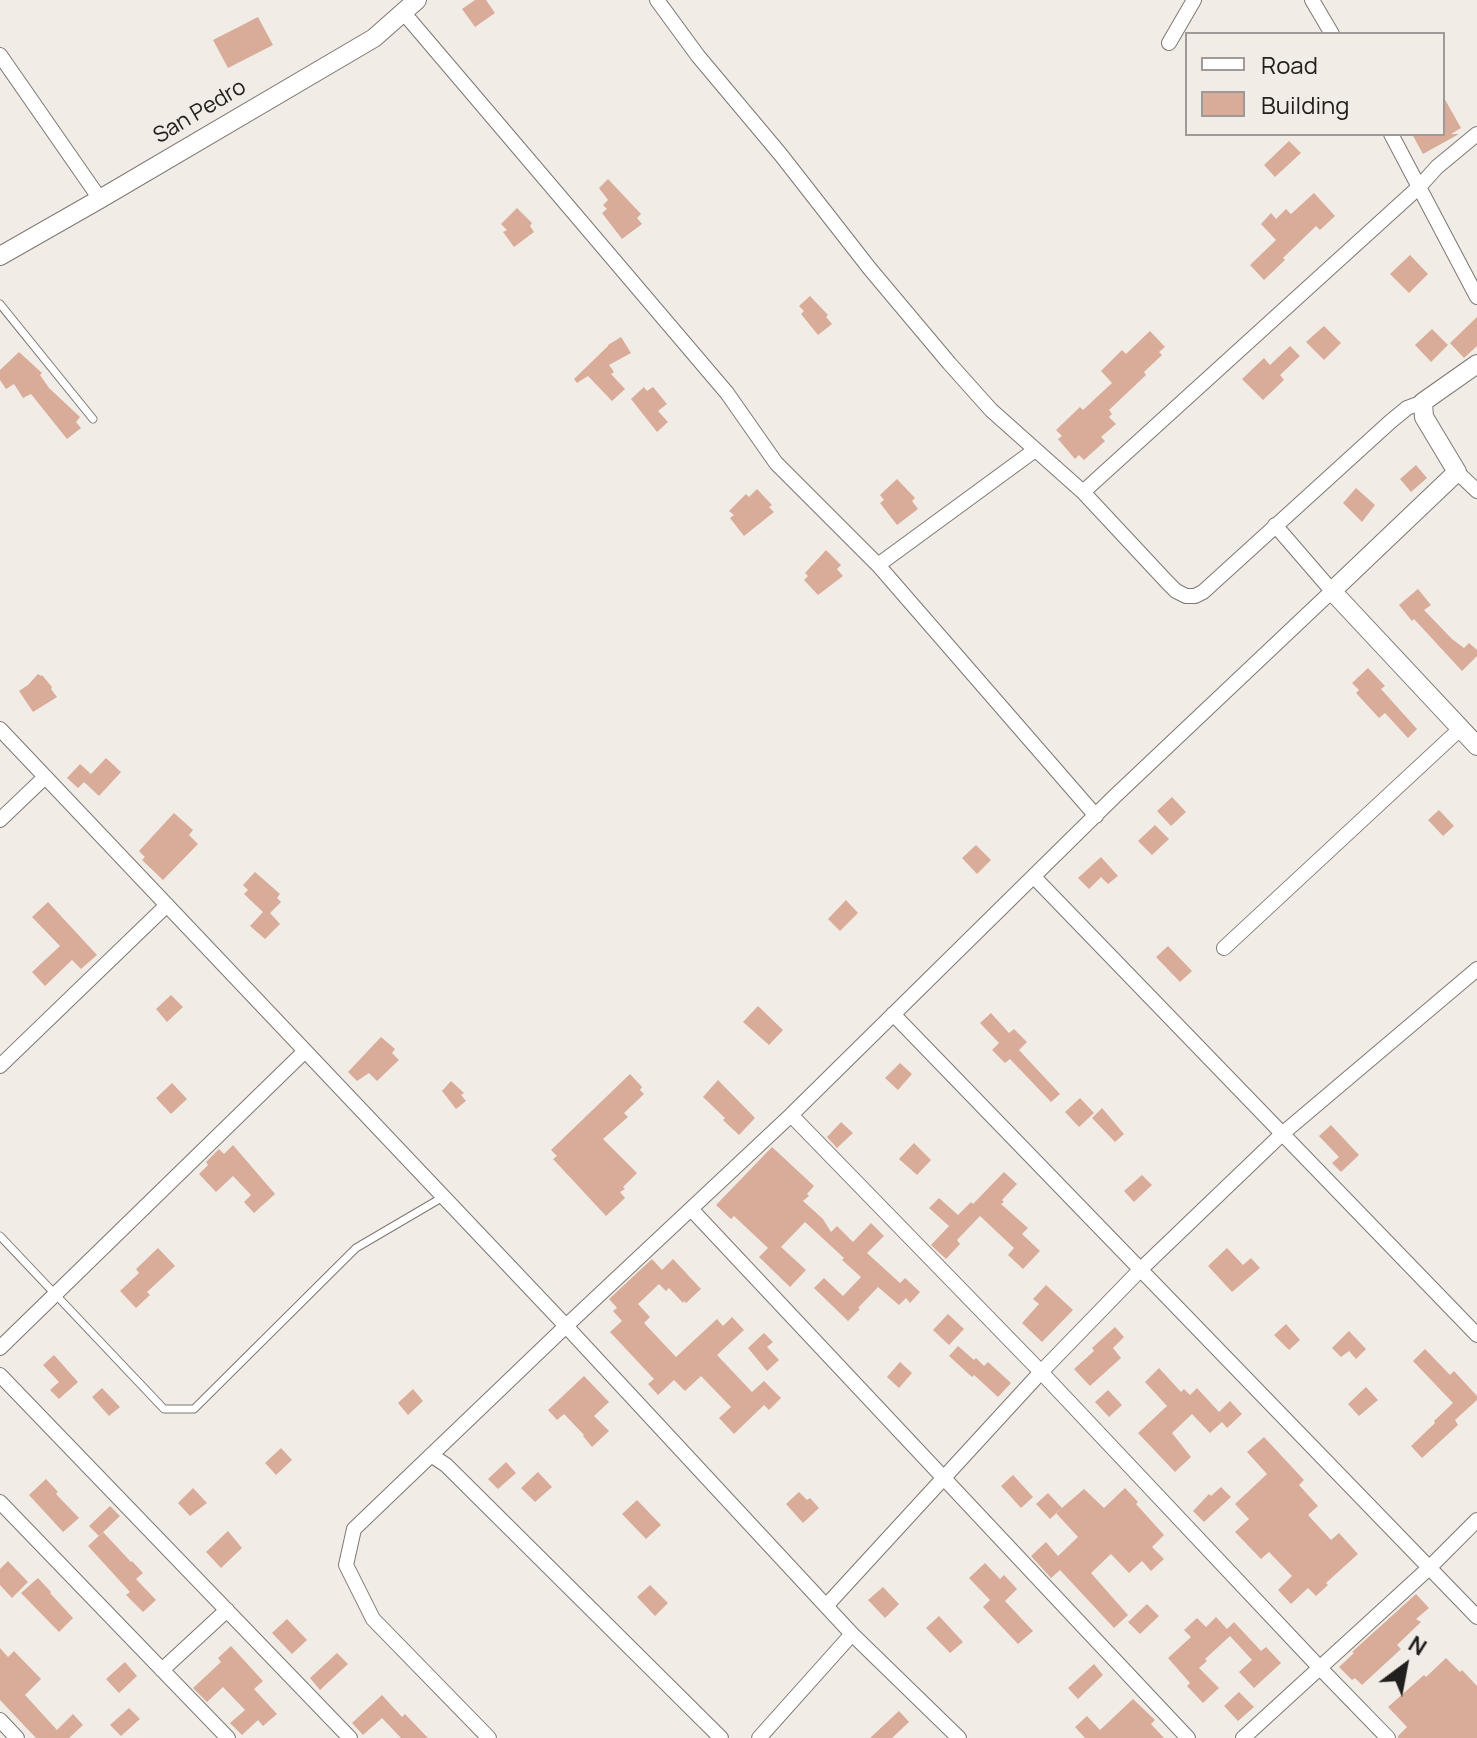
<!DOCTYPE html>
<style>
body{margin:0}
#map{position:relative;width:1477px;height:1738px;overflow:hidden;background:#f2ece7;font-family:Manrope,sans-serif}
canvas{display:block}
.legend{position:absolute;left:1185px;top:32px;width:260px;height:104px;box-sizing:border-box;background:#f2ece7;border:2px solid #9f9a97;margin:0;padding:10px 14px;list-style:none;font-size:24px;color:#22201e}
.legend li{display:flex;align-items:center;gap:16px;height:40px}
.legend b{width:40px;border:2px solid #9f9a97}
.north{position:absolute;left:1365px;top:1626px;width:80px;height:80px;-webkit-text-stroke:6px #f2ece7;paint-order:stroke;rotate:32deg;font-size:22px;font-weight:700;line-height:32px;text-align:center;color:#22201e}
.north::after{content:'';display:block;margin:auto;width:28px;height:36px;background:#22201e;clip-path:polygon(50% 0,100% 100%,50% 72%,0 100%)}
</style>
<div id="map">
<canvas width="1477" height="1738"></canvas>
<ul class="legend">
<li><b style="height:10px;background:#fff"></b>Road</li>
<li><b style="height:22px;background:#d8ac99"></b>Building</li>
</ul>
<div class="north">N</div>
</div>
<script>
const g = document.querySelector('canvas').getContext('2d');
g.lineJoin = 'round';
function fill(path, color) {
  g.fillStyle = color;
  g.fill(path, 'evenodd');
}
function toPath(rows) {
  const path = new Path2D();
  for (const r of rows) {
    path.moveTo(r[0], r[1]);
    for (let i = 2; i < r.length; i += 2) path.lineTo(r[i], r[i + 1]);
  }
  return path;
}
function stroke(path, color, width, dash) {
  g.strokeStyle = color;
  g.lineWidth = width;
  g.lineCap = dash ? 'butt' : 'round';
  g.setLineDash(dash || []);
  g.stroke(path);
}
function write(font, color, halo, rows, align = 'center') {
  g.font = font + ' Manrope,sans-serif';
  g.lineWidth = 6;
  g.setLineDash([]);
  g.textBaseline = 'middle';
  g.strokeStyle = halo;
  g.fillStyle = color;
  for (const [text, x, y, turn = 0] of rows) {
    g.save();
    g.translate(x, y);
    g.rotate((+turn || 0) * Math.PI / 180);
    g.textAlign = isNaN(turn) ? turn : align;
    if (halo) g.strokeText(text, 0, 0);
    g.fillText(text, 0, 0);
    g.restore();
  }
}
fill(toPath([
 [475,0,486,0,495,13,475,27,462,9],
 [258,17,273,45,228,68,213,40],
 [1443,96,1461,128,1451,134,1459,134,1423,154,1412,134,1443,134],
 [1289,141,1301,153,1275,177,1264,165],
 [608,179,641,214,637,218,642,224,622,239,602,213,607,209,603,205,608,200,599,188],
 [1314,193,1335,216,1320,230,1316,226,1283,258,1285,260,1264,280,1250,265,1276,240,1261,224,1271,213,1276,219,1286,209,1291,214],
 [517,208,532,223,530,226,534,232,514,247,503,232,507,230,501,224],
 [1410,255,1428,274,1409,293,1390,274],
 [810,296,828,315,826,317,832,324,818,335,801,314,804,311,799,306],
 [1477,317,1477,346,1464,358,1450,343],
 [1324,326,1341,343,1324,360,1306,342],
 [1432,329,1448,345,1431,362,1415,345],
 [1150,331,1165,347,1159,352,1162,355,1144,372,1146,375,1109,410,1112,414,1109,417,1116,424,1101,437,1105,441,1084,460,1079,455,1075,459,1058,439,1062,436,1056,430,1080,407,1083,410,1112,383,1101,371,1122,350,1126,354],
 [621,337,631,353,609,365,614,372,611,374,625,389,612,401,588,376,577,383,574,379,608,346,608,345],
 [1290,346,1300,356,1280,375,1284,380,1263,400,1242,379,1264,358,1270,365],
 [19,352,42,373,40,375,49,388,80,417,76,422,81,428,67,439,31,394,23,398,14,384,6,389,0,380,0,370],
 [644,387,647,391,653,387,667,404,658,411,668,422,657,432,631,399],
 [1416,465,1427,478,1411,492,1400,479],
 [897,479,915,498,912,501,918,509,897,525,880,503,884,500,880,495],
 [1356,488,1375,505,1362,522,1343,503],
 [757,489,772,505,769,507,774,512,744,536,730,518,734,515,729,511,746,494,749,497],
 [826,550,841,565,837,569,843,576,818,595,804,580,808,576,805,573],
 [1418,589,1431,605,1424,610,1452,639,1464,648,1469,643,1477,650,1477,656,1462,671,1414,619,1412,621,1399,605],
 [1368,668,1385,686,1381,689,1417,729,1408,738,1385,713,1379,718,1356,693,1359,690,1352,683],
 [38,674,41,676,42,675,52,687,51,689,57,697,33,712,19,691,28,685],
 [106,758,121,772,99,796,84,782,78,788,67,778,80,764,91,774],
 [1172,797,1186,812,1171,826,1157,811],
 [1439,810,1454,826,1443,836,1428,820],
 [174,813,193,830,189,835,198,844,163,880,142,860,145,857,139,851],
 [1155,825,1169,839,1152,855,1138,841],
 [976,845,991,860,977,874,962,858],
 [1101,857,1118,876,1108,884,1101,877,1089,889,1078,878],
 [255,872,280,894,277,898,281,902,270,913,280,924,265,939,250,926,263,912,244,894,248,890,243,885],
 [846,900,858,913,840,931,828,919],
 [48,902,97,955,81,969,72,960,45,986,32,972,60,946,32,917],
 [1168,946,1192,971,1180,982,1156,957],
 [171,995,183,1007,167,1022,156,1009],
 [758,1006,783,1030,769,1045,743,1022],
 [991,1013,1009,1033,1014,1029,1027,1042,1019,1050,1060,1094,1051,1102,1010,1059,1005,1063,992,1050,999,1043,980,1023],
 [381,1037,395,1049,392,1053,399,1060,377,1081,369,1073,357,1081,348,1072],
 [900,1063,912,1074,898,1090,885,1078],
 [630,1074,642,1087,640,1090,644,1094,624,1113,628,1117,603,1139,637,1173,623,1187,625,1189,620,1192,625,1198,606,1216,553,1159,557,1156,551,1150],
 [718,1080,755,1118,739,1135,723,1120,725,1118,703,1097],
 [451,1081,464,1093,461,1095,466,1101,456,1109,442,1091],
 [172,1083,187,1099,171,1114,156,1098],
 [1080,1098,1094,1113,1079,1127,1065,1112],
 [1102,1108,1124,1134,1115,1142,1092,1118],
 [841,1122,853,1133,837,1148,827,1137],
 [1331,1125,1359,1155,1341,1172,1332,1163,1339,1157,1319,1136],
 [914,1143,931,1160,917,1175,899,1159],
 [233,1145,275,1194,254,1213,244,1202,251,1195,233,1176,216,1192,199,1174,208,1165,206,1162,219,1149,224,1154],
 [772,1147,814,1186,807,1194,809,1196,803,1201,823,1219,831,1232,837,1226,853,1242,871,1223,884,1236,867,1253,900,1283,905,1278,920,1292,910,1303,906,1298,899,1305,878,1287,858,1308,860,1309,848,1321,814,1288,824,1278,843,1296,861,1277,842,1260,844,1258,805,1222,781,1247,806,1270,790,1287,759,1257,768,1248,734,1216,731,1219,716,1205],
 [1004,1172,1017,1184,1002,1200,1004,1202,1001,1204,1028,1228,1022,1234,1040,1251,1023,1269,1008,1255,1014,1248,980,1216,957,1240,960,1244,946,1259,931,1245,949,1226,929,1208,939,1198,958,1215,971,1202,973,1204],
 [1142,1175,1152,1185,1134,1202,1124,1191],
 [158,1248,175,1266,147,1292,150,1295,136,1308,120,1291,139,1273,136,1269],
 [1227,1248,1243,1265,1251,1258,1260,1268,1232,1292,1208,1266],
 [652,1259,662,1270,673,1259,701,1289,686,1303,684,1301,683,1303,669,1288,666,1291,659,1284,638,1304,650,1317,644,1323,676,1357,717,1319,723,1326,732,1317,744,1330,717,1355,752,1392,764,1381,781,1398,769,1410,764,1405,734,1434,719,1418,731,1407,701,1376,685,1391,674,1380,658,1395,648,1384,654,1379,610,1332,622,1321,613,1311,617,1308,609,1299],
 [1046,1285,1073,1310,1042,1342,1022,1323,1039,1304,1033,1299],
 [948,1314,964,1329,949,1345,933,1330],
 [1286,1324,1300,1340,1289,1350,1274,1335],
 [1115,1327,1124,1337,1113,1348,1121,1358,1090,1386,1074,1369,1094,1351,1092,1348],
 [1349,1331,1366,1349,1356,1359,1349,1351,1341,1357,1332,1348],
 [764,1333,773,1342,767,1347,779,1360,767,1371,748,1348],
 [958,1346,974,1360,976,1358,984,1366,988,1362,1011,1383,998,1397,974,1375,972,1377,949,1356],
 [1425,1349,1450,1375,1454,1371,1477,1396,1477,1400,1455,1420,1458,1425,1422,1458,1411,1446,1435,1423,1434,1421,1453,1403,1413,1361],
 [54,1355,78,1382,59,1399,50,1390,59,1382,43,1365],
 [900,1362,912,1373,899,1388,887,1377],
 [1159,1368,1181,1392,1184,1389,1190,1395,1197,1388,1219,1412,1230,1401,1242,1414,1227,1428,1222,1422,1210,1433,1192,1414,1172,1433,1191,1457,1175,1472,1138,1433,1167,1406,1145,1382],
 [584,1376,609,1402,594,1416,609,1431,592,1447,583,1436,584,1435,564,1414,557,1420,548,1410],
 [1366,1387,1378,1400,1359,1416,1348,1404],
 [102,1388,120,1407,109,1416,92,1397],
 [413,1389,423,1401,408,1415,398,1403],
 [1108,1390,1122,1405,1109,1417,1095,1402],
 [1264,1437,1304,1480,1299,1485,1318,1506,1308,1515,1331,1540,1339,1533,1358,1554,1326,1583,1328,1585,1316,1596,1308,1588,1291,1604,1278,1590,1292,1576,1269,1552,1261,1559,1235,1532,1249,1519,1235,1504,1267,1474,1247,1452],
 [281,1448,292,1460,276,1475,265,1463],
 [506,1462,516,1473,498,1489,488,1479],
 [538,1472,552,1487,535,1502,521,1488],
 [1013,1475,1033,1497,1021,1508,1001,1486],
 [46,1479,58,1492,56,1494,79,1518,63,1532,29,1495],
 [1221,1487,1231,1497,1204,1522,1193,1511,1209,1494,1211,1496],
 [193,1488,207,1503,190,1516,178,1503],
 [1125,1488,1138,1502,1136,1504,1164,1535,1152,1547,1164,1559,1151,1571,1142,1561,1129,1573,1111,1554,1091,1573,1128,1615,1114,1628,1060,1570,1051,1578,1031,1556,1046,1542,1058,1556,1078,1537,1056,1513,1084,1489,1104,1508],
 [799,1492,807,1500,810,1498,819,1508,803,1523,786,1504],
 [1048,1493,1062,1508,1050,1519,1036,1504],
 [637,1500,661,1525,646,1539,622,1514],
 [110,1506,120,1516,99,1536,89,1526],
 [228,1531,242,1548,221,1568,206,1552],
 [103,1532,131,1562,132,1561,143,1573,136,1579,156,1600,143,1612,126,1595,130,1592,88,1546],
 [8,1561,28,1582,12,1598,0,1585,0,1569],
 [985,1563,1000,1579,1004,1575,1017,1589,1005,1601,1033,1631,1018,1644,983,1607,990,1600,969,1578],
 [38,1578,51,1592,50,1593,73,1618,59,1632,21,1593],
 [650,1585,668,1603,655,1616,637,1597],
 [883,1587,899,1604,885,1618,868,1600],
 [1416,1594,1429,1608,1416,1619,1421,1622,1397,1645,1401,1649,1362,1685,1355,1678,1352,1680,1339,1667,1354,1653,1352,1652],
 [1147,1604,1159,1616,1140,1634,1128,1622],
 [939,1616,963,1642,950,1653,926,1628],
 [1216,1617,1227,1629,1234,1622,1261,1651,1266,1647,1281,1663,1254,1688,1239,1672,1252,1660,1230,1636,1205,1659,1207,1661,1199,1668,1219,1688,1203,1703,1187,1686,1190,1683,1168,1658,1191,1637,1184,1630,1197,1618,1206,1627],
 [287,1619,307,1640,292,1654,272,1633],
 [231,1646,263,1681,254,1689,277,1714,263,1726,258,1720,242,1735,230,1723,245,1710,223,1687,207,1702,193,1688,221,1662,218,1658],
 [0,1648,8,1657,14,1651,41,1679,25,1695,57,1730,73,1714,83,1725,69,1738,36,1738,0,1700],
 [337,1653,348,1664,320,1690,310,1678],
 [1446,1658,1460,1672,1462,1670,1477,1686,1477,1738,1398,1738,1398,1736,1407,1727,1388,1707,1424,1675,1426,1677],
 [125,1662,137,1676,119,1693,106,1679],
 [1094,1664,1103,1675,1078,1699,1068,1688],
 [1239,1692,1254,1707,1238,1721,1224,1706],
 [382,1695,402,1717,405,1714,428,1738,401,1738,382,1718,363,1735,352,1723],
 [1133,1699,1155,1720,1151,1724,1164,1738,1085,1738,1075,1727,1087,1716,1100,1730],
 [129,1708,140,1719,121,1736,110,1725],
 [899,1711,909,1722,892,1738,870,1738]
]), '#d8ac99');
const service = toPath([
 [0,304,93,419],
 [0,1236,164,1409,194,1409,356,1248,443,1197]
]);
const minor = toPath([
 [657,0,698,56,781,155,870,269,949,363,991,410,1083,492,1167,582,1176,591,1186,596,1195,596,1203,592,1390,422,1407,408,1423,402],
 [1312,0,1332,34],
 [403,12,727,393,776,463,878,565,1096,816],
 [1169,43,1194,0],
 [0,55,100,199],
 [1391,134,1477,297],
 [1457,472,1477,491],
 [1083,492,1419,187,1437,167,1477,134],
 [878,565,1035,450],
 [0,729,566,1326,852,1634,959,1738],
 [0,820,45,777],
 [1034,877,1477,1335],
 [1224,948,1460,729],
 [893,1014,1477,1617],
 [0,1066,167,905],
 [791,1115,1041,1372,1320,1668,1388,1738],
 [691,1209,1188,1738],
 [0,1348,305,1051],
 [0,1375,350,1738],
 [431,1455,446,1465,721,1738],
 [0,1502,228,1738],
 [826,1606,1041,1372,1141,1269,1282,1134,1477,969],
 [162,1670,227,1610],
 [0,1720,17,1738],
 [489,1738,373,1619,346,1565,354,1529,566,1326,791,1115,1114,797,1332,591,1275,525],
 [759,1738,852,1634],
 [1243,1738,1429,1568,1477,1520]
]);
const tertiary = toPath([
 [0,256,100,199,374,38,417,0],
 [1477,364,1423,402,1424,417,1457,472,1332,591,1477,746]
]);
stroke(service, '#7d7873', 9);
stroke(minor, '#7d7873', 16);
stroke(tertiary, '#7d7873', 20);
stroke(service, '#fff', 7);
stroke(minor, '#fff', 14);
stroke(tertiary, '#fff', 18);
write('22px', '#22201e', '#f2ece7', [
 ["San Pedro",200,112,-31]
]);
</script>
